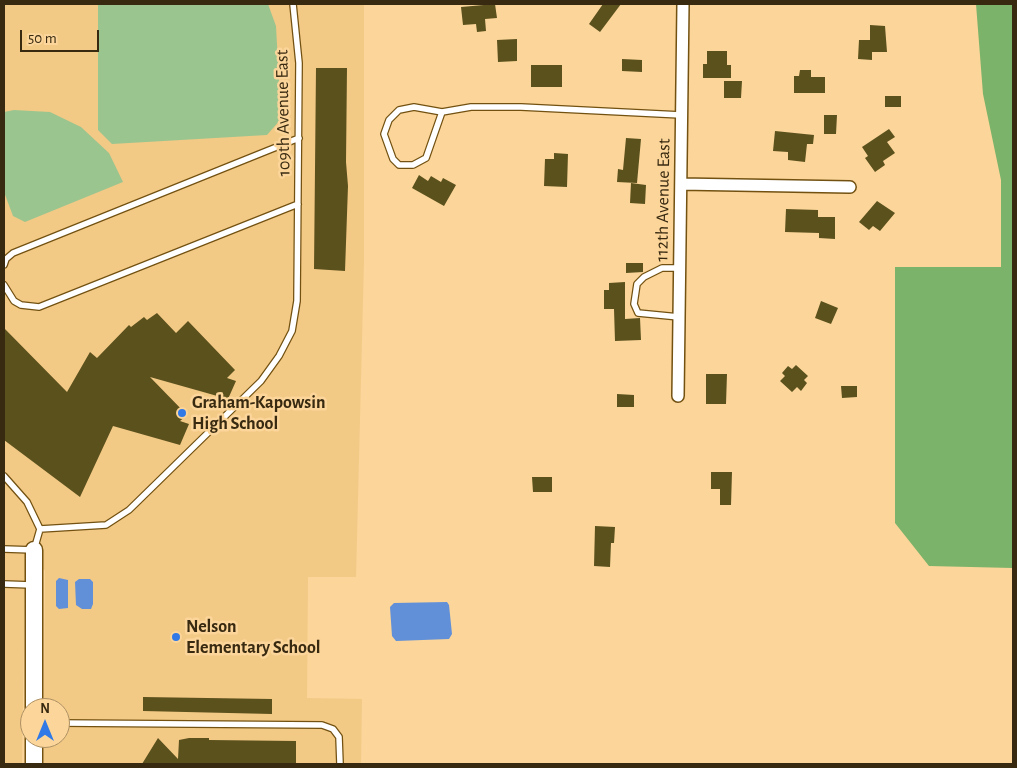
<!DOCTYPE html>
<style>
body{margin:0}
#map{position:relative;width:1017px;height:768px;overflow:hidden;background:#fbd599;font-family:"Alegreya Sans",sans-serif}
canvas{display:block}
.frame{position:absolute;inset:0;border:5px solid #382911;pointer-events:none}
.north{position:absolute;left:20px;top:698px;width:50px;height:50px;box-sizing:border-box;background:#fbd599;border:1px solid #ad9063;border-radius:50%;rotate:0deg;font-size:14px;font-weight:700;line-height:20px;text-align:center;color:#382911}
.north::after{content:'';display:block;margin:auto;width:18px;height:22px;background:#3079e6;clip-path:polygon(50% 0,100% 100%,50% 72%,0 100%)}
.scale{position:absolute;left:20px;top:30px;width:79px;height:22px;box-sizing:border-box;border:2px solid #382911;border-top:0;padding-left:6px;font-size:15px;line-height:18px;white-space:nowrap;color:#382911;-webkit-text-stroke:4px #fbd599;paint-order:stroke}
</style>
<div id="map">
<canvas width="1017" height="768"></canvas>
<div class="frame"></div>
<div class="north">N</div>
<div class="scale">50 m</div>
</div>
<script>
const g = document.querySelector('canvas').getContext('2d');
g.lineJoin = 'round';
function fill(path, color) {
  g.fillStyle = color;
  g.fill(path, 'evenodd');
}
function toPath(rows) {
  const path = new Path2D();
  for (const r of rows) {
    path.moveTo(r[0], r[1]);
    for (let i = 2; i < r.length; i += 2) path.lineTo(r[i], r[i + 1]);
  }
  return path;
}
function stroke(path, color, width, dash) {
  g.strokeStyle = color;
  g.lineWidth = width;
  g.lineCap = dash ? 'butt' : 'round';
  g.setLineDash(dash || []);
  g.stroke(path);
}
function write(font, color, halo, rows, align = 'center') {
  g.font = font + ' "Alegreya Sans",sans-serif';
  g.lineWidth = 5;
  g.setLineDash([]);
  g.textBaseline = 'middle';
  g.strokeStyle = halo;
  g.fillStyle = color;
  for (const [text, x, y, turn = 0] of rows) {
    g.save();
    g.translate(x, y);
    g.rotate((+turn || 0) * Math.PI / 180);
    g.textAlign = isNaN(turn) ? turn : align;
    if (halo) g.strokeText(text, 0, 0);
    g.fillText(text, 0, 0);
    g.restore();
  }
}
fill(toPath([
 [4,4,364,4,364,260,356,577,308,577,307,698,362,699,361,764,44,764,44,738,60,738,60,708,44,708,45,570,25,567,22,764,4,764]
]), '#f3c986');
fill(toPath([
 [98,4,268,4,276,26,281,119,267,135,112,144,98,130],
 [14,110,50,112,81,127,109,153,123,182,25,222,13,216,4,192,4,112]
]), '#9bc58f');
fill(toPath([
 [976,4,1013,4,1013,568,929,566,895,523,895,267,1001,267,1001,180,983,94]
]), '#7ab369');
fill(toPath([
 [59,578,68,580,68,608,59,609,56,606,56,581],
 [79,579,90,579,93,582,93,604,91,609,82,609,76,605,75,582],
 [447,602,449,605,452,634,449,639,396,641,392,636,390,607,394,603]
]), '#6190d9');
fill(toPath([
 [495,4,497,18,485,19,486,31,477,32,476,24,463,25,461,7],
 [603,4,621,4,600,32,589,24],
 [870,25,885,26,887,52,872,52,872,60,858,59,859,40,870,40],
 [517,39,517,61,498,62,497,40],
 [707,51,727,51,727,65,731,65,731,78,703,78,703,64,707,64],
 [622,59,642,60,642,72,622,71],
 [531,65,562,65,562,87,531,87],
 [316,68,347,68,346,162,348,186,345,271,314,269],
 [800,70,811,70,811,77,825,77,825,93,794,93,794,76,799,76],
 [724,81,742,81,741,98,724,98],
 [885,96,901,96,901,107,885,107],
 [824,115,837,115,836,134,824,134],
 [889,129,895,137,887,142,895,153,883,161,885,165,875,172,865,158,868,156,862,147],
 [775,131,814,135,813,144,807,144,805,162,788,160,788,152,773,151],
 [626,138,641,139,637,183,617,182,618,169,623,170],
 [554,153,568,154,567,187,544,186,545,159,554,159],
 [419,175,428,181,431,176,441,182,443,178,456,185,444,206,412,188],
 [631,183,646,185,645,204,630,203],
 [877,201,895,213,880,231,873,226,869,230,859,222],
 [786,209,818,210,818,217,835,217,835,239,819,238,819,233,785,232],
 [626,263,643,263,643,272,626,273],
 [625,282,625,319,640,318,641,340,615,341,614,309,604,309,604,290,609,290,609,283],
 [821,301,838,308,831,324,815,318],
 [157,313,176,333,188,321,235,370,227,378,236,381,228,399,150,377,187,415,180,421,189,424,180,445,113,426,80,497,4,440,4,328,67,392,90,352,97,358,129,325,131,327,144,317,147,320],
 [796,365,808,376,804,380,807,383,801,391,797,387,792,392,780,381,785,376,782,373,788,366,792,369],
 [706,374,727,374,726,404,706,404],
 [841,386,857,386,857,397,842,398],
 [617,394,634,395,634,407,617,407],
 [711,472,732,472,731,505,720,505,720,489,711,489],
 [532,477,552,477,552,492,533,492],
 [595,526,615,527,614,543,611,543,610,567,594,566],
 [143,697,272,699,272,714,143,711],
 [158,738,178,759,179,740,189,738,209,738,209,740,296,741,296,764,142,764]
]), '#5b511d');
const lane = toPath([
 [442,112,414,107,399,110,389,120,384,134,393,159,399,165,413,165,426,158,442,112,471,107,521,107,681,115],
 [4,265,6,259,13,253,299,138],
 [4,285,14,301,21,305,39,307,298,204],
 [679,317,638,313,634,304,637,284,644,277,662,268,679,268],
 [4,476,27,502,40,529],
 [4,549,34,550,40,529,106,525,129,510,261,381,279,356,292,331,297,301,299,63,293,4],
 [4,584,32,585],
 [60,723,322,725,333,729,339,737,340,764]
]);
const street = toPath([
 [681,184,850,187],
 [678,396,683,4]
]);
const secondary = toPath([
 [34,708,34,550],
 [34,764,34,738]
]);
stroke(lane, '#725111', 8);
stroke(street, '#725111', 14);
stroke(secondary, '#725111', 19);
stroke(lane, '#fff', 5.5);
stroke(street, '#fff', 11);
stroke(secondary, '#fff', 16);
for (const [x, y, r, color] of [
 [182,413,5,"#3079e6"],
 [176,637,5,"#3079e6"]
]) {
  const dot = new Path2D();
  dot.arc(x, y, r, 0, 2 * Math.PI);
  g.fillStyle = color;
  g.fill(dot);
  stroke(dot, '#fbd599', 2);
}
write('18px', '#382911', '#fbd599', [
 ["109th Avenue East",283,113,-91],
 ["112th Avenue East",663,200,-89]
]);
write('bold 18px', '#382911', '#fbd599', [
 ["Graham-Kapowsin",192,403],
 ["High School",192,424],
 ["Nelson",186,627],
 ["Elementary School",186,648]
], 'left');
</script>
